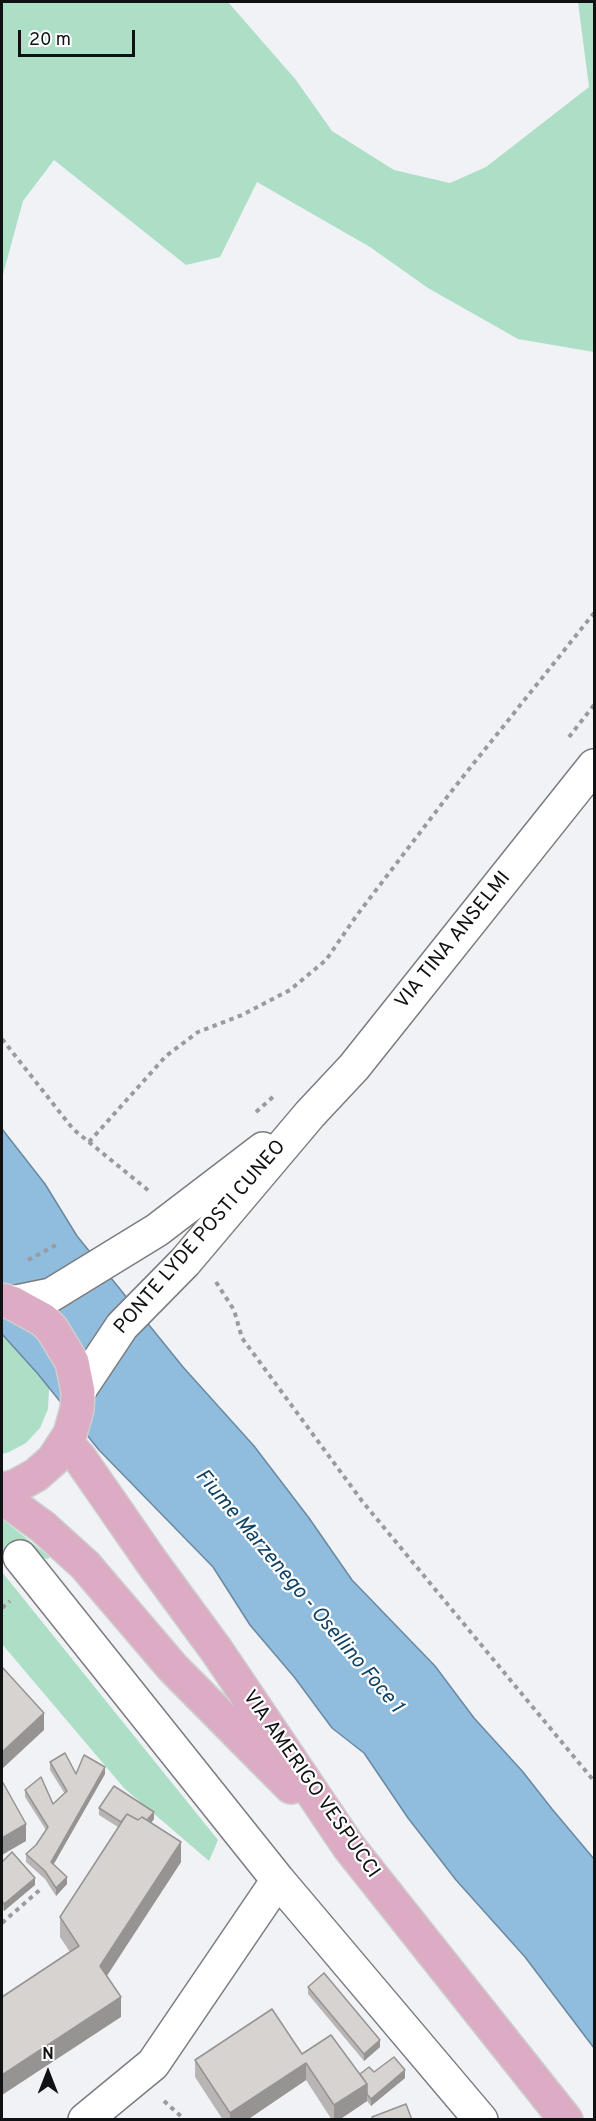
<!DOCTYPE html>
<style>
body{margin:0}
#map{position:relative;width:596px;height:2121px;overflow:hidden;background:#f0f2f6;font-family:Overpass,sans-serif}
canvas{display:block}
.frame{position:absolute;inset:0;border:3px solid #101112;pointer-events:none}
.north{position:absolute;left:18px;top:2043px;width:60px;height:60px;-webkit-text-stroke:4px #fff;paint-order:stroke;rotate:0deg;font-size:16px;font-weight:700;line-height:24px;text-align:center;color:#101112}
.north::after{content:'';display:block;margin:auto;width:21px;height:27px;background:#101112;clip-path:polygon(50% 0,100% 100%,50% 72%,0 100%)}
.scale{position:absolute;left:18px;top:30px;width:117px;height:27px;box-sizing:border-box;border:3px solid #101112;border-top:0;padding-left:8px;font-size:18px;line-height:21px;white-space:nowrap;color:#101112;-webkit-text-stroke:4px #fff;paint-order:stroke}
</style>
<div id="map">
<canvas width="596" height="2121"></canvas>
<div class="frame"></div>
<div class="north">N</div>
<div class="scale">20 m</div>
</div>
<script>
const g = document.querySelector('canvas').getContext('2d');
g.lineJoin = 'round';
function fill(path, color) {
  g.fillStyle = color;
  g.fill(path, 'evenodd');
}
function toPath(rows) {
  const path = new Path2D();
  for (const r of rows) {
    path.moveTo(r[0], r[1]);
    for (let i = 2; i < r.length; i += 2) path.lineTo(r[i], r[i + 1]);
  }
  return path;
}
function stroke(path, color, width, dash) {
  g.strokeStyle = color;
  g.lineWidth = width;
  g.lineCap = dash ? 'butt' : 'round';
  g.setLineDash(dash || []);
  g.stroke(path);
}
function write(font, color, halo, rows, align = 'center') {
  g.font = font + ' Overpass,sans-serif';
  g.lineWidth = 4.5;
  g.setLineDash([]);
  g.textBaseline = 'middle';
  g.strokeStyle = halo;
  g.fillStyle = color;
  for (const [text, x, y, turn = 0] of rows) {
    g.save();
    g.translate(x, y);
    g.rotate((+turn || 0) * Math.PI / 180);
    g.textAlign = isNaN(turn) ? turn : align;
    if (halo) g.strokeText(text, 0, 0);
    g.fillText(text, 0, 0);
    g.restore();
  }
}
fill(toPath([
 [2,2,228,2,296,80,332,131,394,170,450,183,486,167,589,87,578,2,594,2,594,352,518,339,428,288,370,247,257,182,220,257,186,265,54,160,23,201,2,278],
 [2,1332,45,1370,49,1389,48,1409,40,1428,26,1443,9,1452,2,1454],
 [2,1519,50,1557,48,1559,19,1552,2,1557],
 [2,1572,218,1840,209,1861,124,1788,2,1644]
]), '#acdfc6');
const water = toPath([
 [2,1129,45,1184,77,1236,183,1367,254,1446,309,1518,352,1580,435,1666,474,1718,523,1772,552,1809,594,1859,594,2048,525,1957,456,1880,408,1818,364,1753,332,1728,295,1678,250,1625,213,1567,99,1450,38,1374,2,1334,2,1129]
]);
fill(water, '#90bcde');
stroke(water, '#6a89a1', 1.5);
const minor = toPath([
 [12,1303,51,1295,157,1230,263,1149],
 [78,1392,122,1326,185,1262,310,1114,354,1067,594,766],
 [20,1557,278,1880,481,2120],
 [85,2120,153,2064,278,1880]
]);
const major = toPath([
 [2,1300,12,1303,43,1320,52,1329,72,1362,78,1392,77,1409,70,1434,53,1460,36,1475,16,1486,2,1490],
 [65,1442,79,1457,151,1561,217,1651,349,1847,566,2120],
 [2,1497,43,1527,85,1565,173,1668,291,1787]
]);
stroke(minor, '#7a7c7f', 36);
stroke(major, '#cfcfd0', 36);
stroke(toPath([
 [569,737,594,705],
 [2,1039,73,1129,149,1191],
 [256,1112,273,1097],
 [89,1142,166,1056,198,1032,242,1015,290,990,326,960,357,915,454,788,594,613],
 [28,1260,58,1244],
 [216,1282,234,1310,242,1338,362,1501,594,1781],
 [2,1608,10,1601],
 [2,1923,42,1888],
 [164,2101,185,2120]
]), '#999b9d', 4, [4.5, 4.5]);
stroke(minor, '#fff', 33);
stroke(major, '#dcabc4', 33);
fill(toPath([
 [50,1762,76,1774,105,1774,53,1865,67,1884,56,1896,45,1879,26,1862,26,1854,36,1845,46,1830,25,1797,25,1790,53,1804,65,1794,50,1770],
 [99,1808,154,1819,151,1823,181,1862,107,1976,121,2017,70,1952,60,1937,60,1917,118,1827,99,1815],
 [2,1862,35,1885,4,1911,2,1908],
 [308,1987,380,2047,364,2061,308,1994],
 [302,2054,360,2074,374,2072,405,2078,371,2106,367,2101,339,2120,332,2120,306,2080,247,2120,223,2120,195,2077,195,2060]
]), '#b9b5b4');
fill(toPath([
 [44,1713,44,1730,2,1769,2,1752],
 [105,1767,105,1774,51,1869,51,1862],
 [154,1812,154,1819,138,1840,138,1833],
 [26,1824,26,1841,2,1855,2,1838],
 [181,1842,181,1862,100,1986,100,1966],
 [67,1877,67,1884,56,1896,56,1888],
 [35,1878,35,1885,4,1911,4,1904],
 [121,1997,121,2017,2,2095,2,2075],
 [380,2040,380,2047,364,2061,364,2054],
 [306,2063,306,2080,247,2120,230,2120,230,2113],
 [405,2070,405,2078,371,2106,371,2099],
 [367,2084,367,2101,339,2120,334,2120,334,2105]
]), '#969492');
const building = toPath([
 [2,1667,44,1713,2,1752,2,1667],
 [65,1753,76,1774,84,1755,105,1767,51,1862,67,1877,56,1888,45,1871,26,1854,36,1845,48,1827,25,1790,41,1777,53,1804,67,1791,50,1762,65,1753],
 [2,1781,26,1824,2,1838,2,1781],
 [114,1786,154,1812,147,1820,142,1817,138,1820,127,1814,121,1822,99,1808,114,1786],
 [127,1814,138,1820,142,1817,181,1842,100,1966,121,1997,2,2075,2,1997,79,1946,60,1917,127,1814],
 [12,1852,35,1878,4,1904,2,1901,2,1862,12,1852],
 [324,1973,380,2040,364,2054,308,1987,324,1973],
 [272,2009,302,2054,331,2035,367,2084,334,2105,306,2063,230,2113,195,2060,272,2009],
 [394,2057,405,2070,371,2099,367,2094,367,2084,360,2074,369,2067,374,2072,394,2057],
 [406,2104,412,2120,373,2120,372,2117,406,2104]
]);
fill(building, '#d7d3d1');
stroke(building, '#969492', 1.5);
write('20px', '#101112', '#fff', [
 ["VIA TINA ANSELMI",454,941,-51],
 ["PONTE LYDE POSTI CUNEO",201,1238,-49],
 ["VIA AMERIGO VESPUCCI",310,1785,55]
]);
write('italic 21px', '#0f4364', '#fff', [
 ["Fiume Marzenego - Osellino Foce 1",298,1592,50]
]);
</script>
